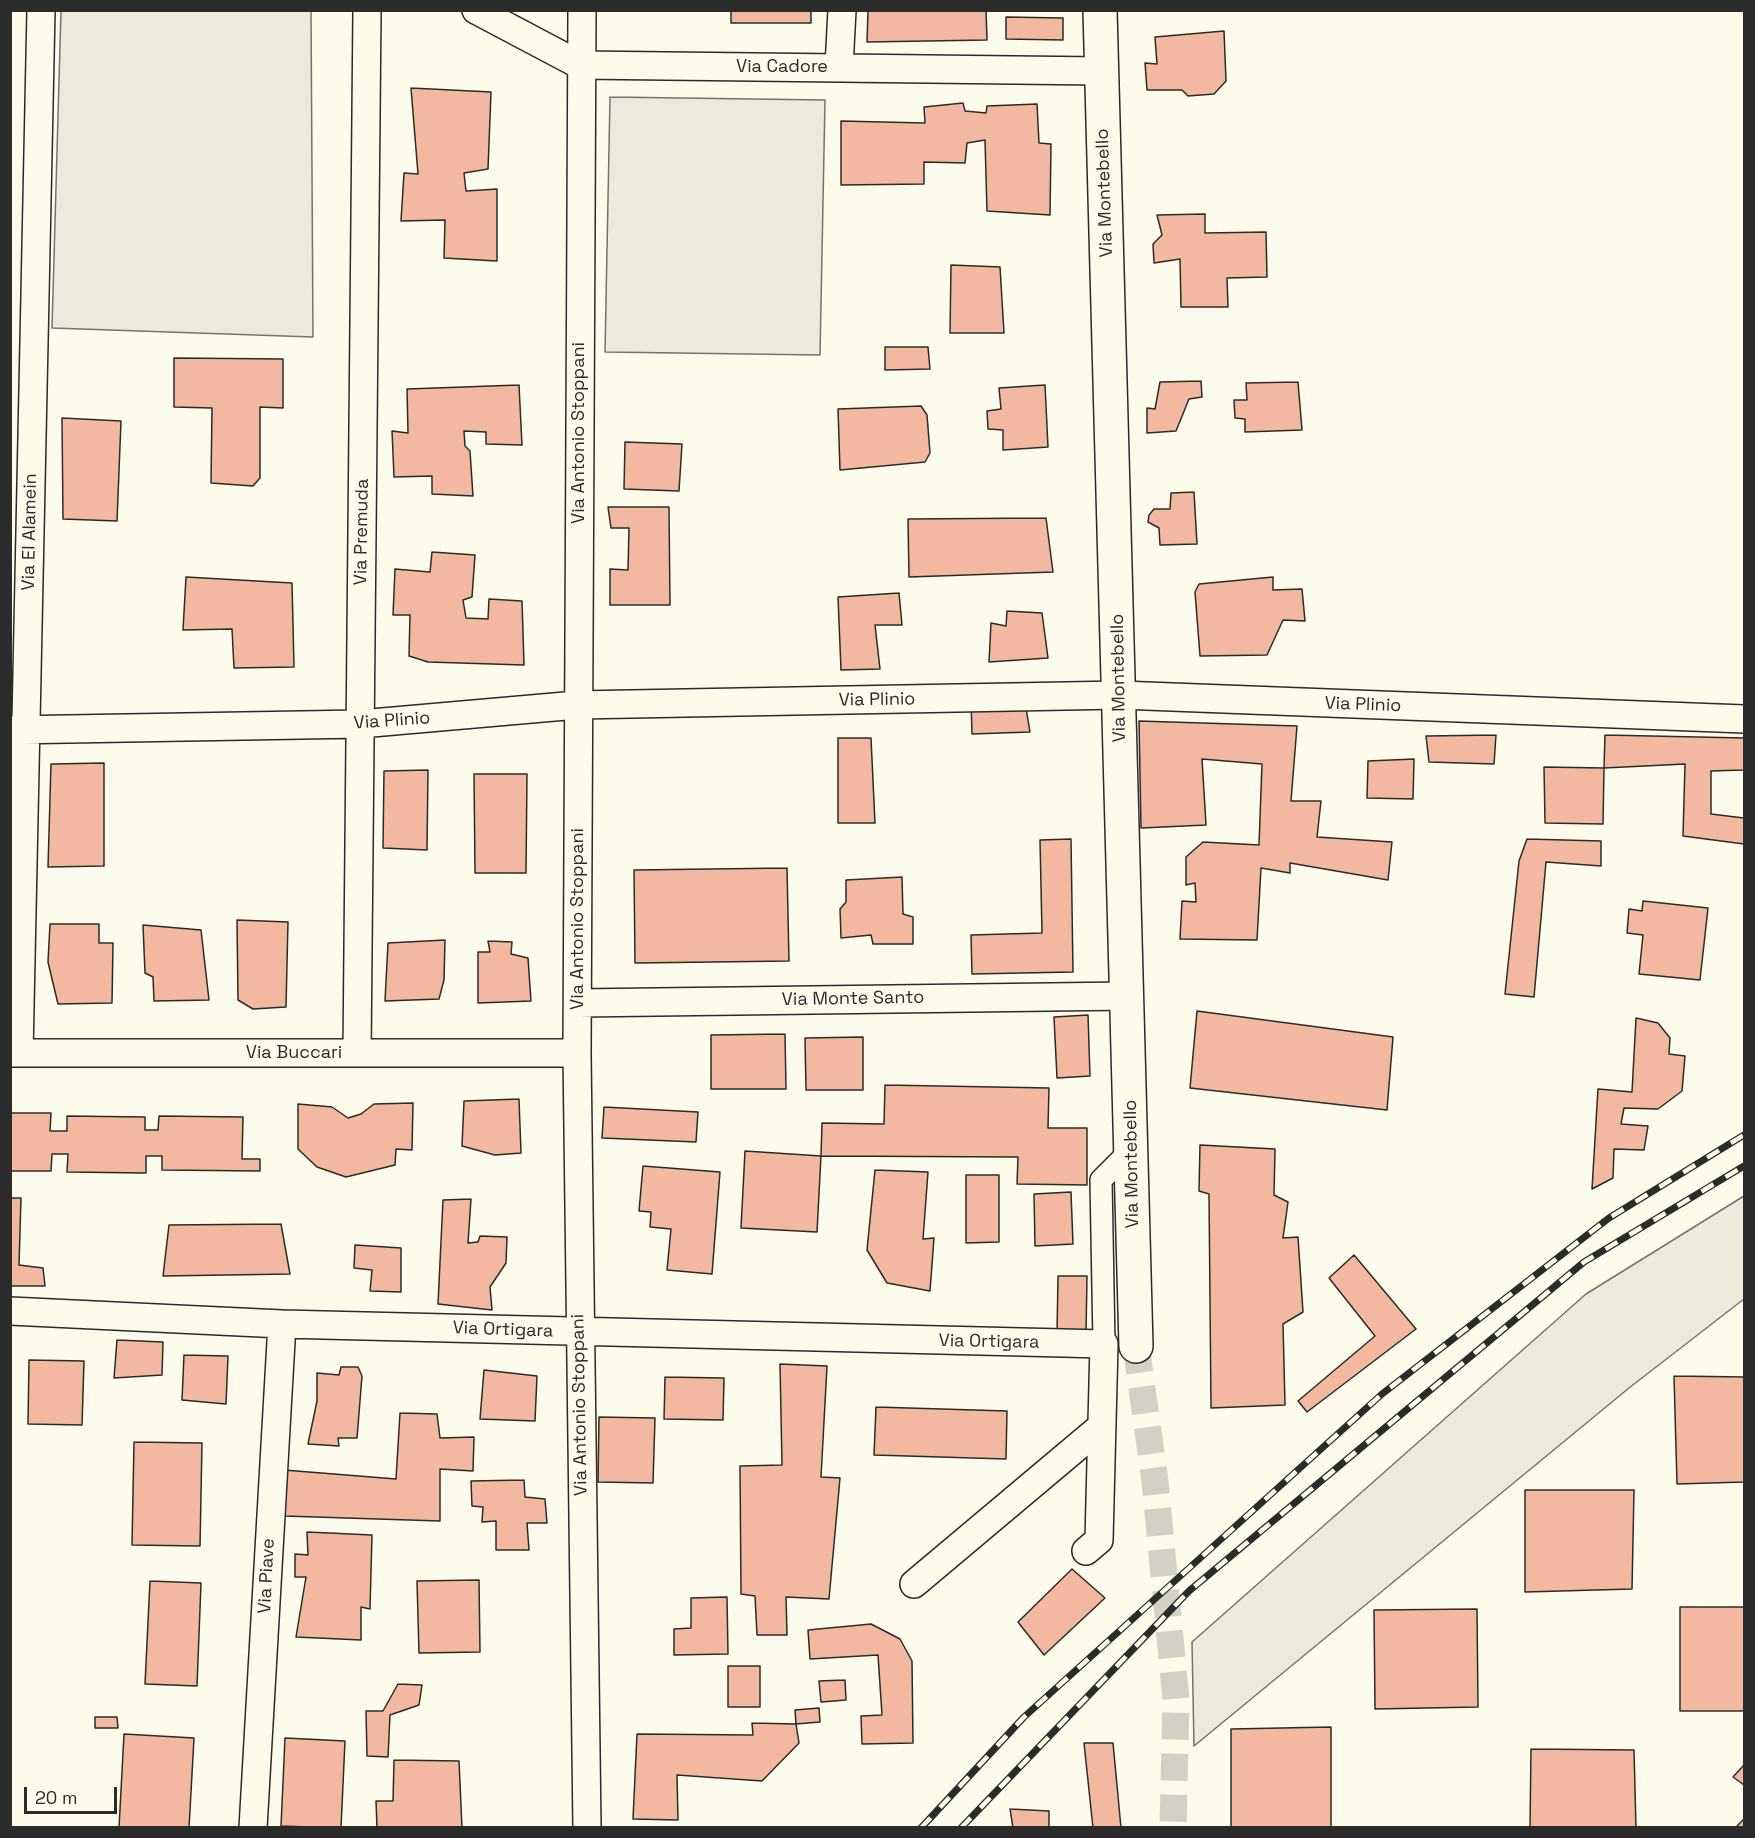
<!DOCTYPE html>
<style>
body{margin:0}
#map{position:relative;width:1755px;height:1838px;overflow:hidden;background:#fdfbea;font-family:"Space Grotesk",sans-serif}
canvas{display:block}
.frame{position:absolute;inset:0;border:12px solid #2b2b2b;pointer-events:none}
.scale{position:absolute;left:24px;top:1787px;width:93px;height:27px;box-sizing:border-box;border:3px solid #2b2b2b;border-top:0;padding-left:8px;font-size:18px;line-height:21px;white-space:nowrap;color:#2b2b2b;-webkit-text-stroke:4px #fdfbea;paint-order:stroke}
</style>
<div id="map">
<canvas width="1755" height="1838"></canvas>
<div class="frame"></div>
<div class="scale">20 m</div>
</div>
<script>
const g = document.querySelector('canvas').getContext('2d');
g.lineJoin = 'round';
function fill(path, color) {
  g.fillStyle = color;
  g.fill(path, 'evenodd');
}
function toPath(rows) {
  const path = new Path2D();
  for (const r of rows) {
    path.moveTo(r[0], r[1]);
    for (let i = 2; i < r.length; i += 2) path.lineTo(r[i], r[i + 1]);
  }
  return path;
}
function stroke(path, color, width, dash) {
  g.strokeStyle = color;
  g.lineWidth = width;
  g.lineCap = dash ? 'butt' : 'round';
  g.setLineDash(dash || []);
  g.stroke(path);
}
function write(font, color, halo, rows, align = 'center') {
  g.font = font + ' "Space Grotesk",sans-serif';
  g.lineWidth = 4.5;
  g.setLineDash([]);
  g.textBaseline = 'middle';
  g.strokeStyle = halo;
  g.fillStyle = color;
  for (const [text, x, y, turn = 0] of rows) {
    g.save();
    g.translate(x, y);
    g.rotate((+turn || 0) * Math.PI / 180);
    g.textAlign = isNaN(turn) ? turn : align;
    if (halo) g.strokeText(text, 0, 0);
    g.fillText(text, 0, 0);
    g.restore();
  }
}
const green = toPath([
 [61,11,311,11,313,337,52,328,61,11],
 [610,97,825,100,820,355,605,352,610,97],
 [1744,1196,1744,1299,1629,1388,1194,1746,1192,1642,1586,1294,1744,1196]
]);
fill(green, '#ecebdb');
stroke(green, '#74746e', 1.5);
const building = toPath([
 [731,10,811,10,811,23,731,23,731,10],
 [868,10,986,10,987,40,867,42,868,10],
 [1006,17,1063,18,1063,40,1006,39,1006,17],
 [1224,31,1226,81,1214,94,1188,96,1182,90,1147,90,1145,63,1157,64,1155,37,1224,31],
 [411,88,491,92,488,169,464,173,466,191,497,189,497,261,444,258,445,220,401,221,404,173,418,174,411,88],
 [963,103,965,111,986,113,987,106,1037,104,1039,143,1051,144,1050,215,987,211,985,140,967,143,965,163,924,162,924,184,841,185,841,121,925,123,924,107,963,103],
 [1205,214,1205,233,1266,232,1267,277,1227,278,1228,307,1181,307,1180,259,1154,263,1153,244,1162,235,1157,215,1205,214],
 [951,265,1000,267,1004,333,950,333,951,265],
 [885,347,928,347,930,369,885,370,885,347],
 [174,358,283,359,283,408,260,407,260,478,253,486,211,483,212,408,174,407,174,358],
 [1201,381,1202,397,1189,399,1176,431,1147,433,1147,408,1155,409,1160,382,1201,381],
 [1298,382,1302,430,1245,432,1245,419,1235,418,1234,400,1247,400,1246,383,1298,382],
 [519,385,522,445,486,444,486,432,464,431,465,446,470,451,473,496,432,494,432,476,394,477,392,431,408,433,407,389,519,385],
 [1045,385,1048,447,1003,450,1003,430,988,429,987,411,1001,409,999,388,1045,385],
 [921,406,927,415,930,453,925,462,840,470,838,409,921,406],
 [62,418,121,421,117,521,63,519,62,418],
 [625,442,682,444,679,491,624,489,625,442],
 [1194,492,1197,544,1160,545,1159,528,1148,522,1149,515,1154,509,1170,509,1171,493,1194,492],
 [608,507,669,507,670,605,610,605,610,569,628,570,629,528,611,528,608,507],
 [1046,518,1053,572,909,577,908,519,1046,518],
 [432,552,475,555,472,597,463,600,466,618,488,619,489,599,522,601,524,665,428,662,409,656,410,615,393,615,395,569,430,572,432,552],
 [186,577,292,583,294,667,234,668,232,629,183,630,186,577],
 [1273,577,1273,590,1302,589,1305,621,1283,620,1267,655,1200,656,1195,592,1199,584,1273,577],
 [899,593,902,625,875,625,880,669,841,670,838,597,899,593],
 [1007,611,1042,613,1048,658,989,662,991,623,1006,626,1007,611],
 [1025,702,1030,732,972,734,971,703,1025,702],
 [1139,721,1297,726,1291,801,1321,801,1317,837,1392,842,1388,880,1290,863,1290,873,1261,868,1257,940,1180,939,1182,901,1196,902,1195,883,1186,885,1186,857,1203,842,1259,845,1262,764,1202,759,1206,825,1141,828,1139,721],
 [1496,735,1494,764,1429,762,1426,736,1496,735],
 [1605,735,1744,738,1744,770,1711,771,1711,814,1744,818,1744,844,1683,836,1685,764,1604,768,1605,735],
 [838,738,871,738,875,823,838,823,838,738],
 [1414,759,1413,799,1367,798,1368,761,1414,759],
 [104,763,104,866,48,867,51,764,104,763],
 [1544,767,1604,768,1603,824,1545,823,1544,767],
 [428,770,427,850,383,848,384,771,428,770],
 [474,774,527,774,526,873,475,873,474,774],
 [1071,839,1073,972,972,974,971,935,1042,933,1040,840,1071,839],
 [1527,839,1601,841,1601,866,1546,862,1534,997,1505,994,1519,861,1527,839],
 [787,868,789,961,635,963,634,870,787,868],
 [902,877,903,914,913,917,913,944,873,944,871,935,841,938,840,909,846,902,846,880,902,877],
 [1643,901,1708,908,1700,980,1639,974,1643,935,1627,933,1629,909,1642,911,1643,901],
 [237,920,288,922,286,1007,253,1009,238,1000,237,920],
 [50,924,99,924,99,943,113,943,112,1003,58,1004,48,962,50,924],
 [143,925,201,930,209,1000,154,1001,153,977,145,973,143,925],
 [445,940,444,980,439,999,385,1001,388,943,445,940],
 [488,941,512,942,511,954,528,958,531,1001,478,1003,478,952,490,952,488,941],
 [1197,1011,1393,1037,1387,1110,1190,1088,1197,1011],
 [1088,1015,1090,1076,1057,1078,1054,1017,1088,1015],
 [1636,1018,1658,1023,1670,1038,1669,1054,1685,1056,1682,1091,1658,1109,1624,1108,1621,1124,1648,1126,1644,1150,1614,1149,1613,1178,1592,1189,1598,1089,1632,1092,1636,1018],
 [785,1034,786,1089,711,1089,711,1035,785,1034],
 [863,1037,863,1090,806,1090,805,1038,863,1037],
 [885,1085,1049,1088,1048,1128,1087,1128,1087,1185,1017,1184,1018,1157,821,1156,822,1123,884,1124,885,1085],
 [519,1099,521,1153,495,1155,462,1146,464,1101,519,1099],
 [413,1103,412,1150,396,1149,395,1165,346,1177,317,1167,298,1149,298,1104,332,1107,348,1118,361,1114,374,1104,413,1103],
 [604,1107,698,1112,696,1142,602,1138,604,1107],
 [10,1113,51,1113,50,1131,67,1131,67,1116,145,1117,145,1130,158,1130,159,1116,243,1117,242,1159,260,1159,260,1171,162,1170,162,1156,146,1156,146,1173,67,1172,68,1154,52,1154,51,1171,10,1171,10,1113],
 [1200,1145,1275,1149,1274,1195,1288,1202,1283,1238,1298,1237,1303,1312,1283,1324,1285,1405,1211,1408,1209,1194,1199,1191,1200,1145],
 [745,1151,821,1156,817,1232,741,1228,745,1151],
 [643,1166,720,1172,712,1274,667,1270,671,1229,650,1227,651,1212,639,1211,643,1166],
 [875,1170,928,1172,923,1239,934,1238,930,1291,887,1283,867,1250,875,1170],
 [966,1175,999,1175,999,1242,966,1243,966,1175],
 [1071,1192,1073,1244,1035,1246,1034,1194,1071,1192],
 [10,1198,21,1198,19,1265,43,1268,45,1286,10,1286,10,1198],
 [471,1199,468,1243,478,1242,480,1236,507,1237,506,1263,490,1287,492,1310,438,1304,443,1200,471,1199],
 [281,1224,290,1274,163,1276,169,1225,281,1224],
 [355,1245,401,1248,401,1292,370,1291,372,1270,354,1268,355,1245],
 [1354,1255,1416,1329,1307,1412,1298,1401,1375,1336,1329,1278,1354,1255],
 [1058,1276,1087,1276,1086,1334,1057,1334,1058,1276],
 [117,1340,163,1342,162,1375,114,1378,117,1340],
 [184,1355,228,1356,226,1404,182,1400,184,1355],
 [29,1360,84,1361,82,1425,28,1424,29,1360],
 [780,1364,827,1366,821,1477,840,1478,829,1599,786,1597,787,1635,757,1635,755,1596,741,1594,740,1466,782,1465,780,1364],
 [341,1367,358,1367,362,1376,357,1438,338,1438,339,1446,308,1444,317,1401,317,1373,339,1375,341,1367],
 [484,1370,537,1376,535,1421,480,1419,484,1370],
 [1674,1376,1744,1377,1744,1482,1677,1484,1674,1376],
 [665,1377,724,1378,723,1420,664,1419,665,1377],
 [876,1407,1007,1411,1006,1459,874,1455,876,1407],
 [400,1413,437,1414,440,1438,474,1437,473,1471,440,1469,440,1521,284,1516,284,1470,396,1479,400,1413],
 [599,1417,655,1418,653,1483,598,1482,599,1417],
 [134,1442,202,1443,200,1546,132,1545,134,1442],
 [524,1480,525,1497,545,1499,547,1523,527,1523,529,1550,496,1550,496,1521,482,1522,483,1507,472,1506,471,1481,524,1480],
 [1525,1490,1634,1490,1632,1589,1525,1592,1525,1490],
 [307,1532,372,1535,370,1609,361,1607,361,1640,296,1637,306,1577,295,1577,295,1554,308,1555,307,1532],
 [1072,1569,1105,1598,1044,1655,1018,1622,1072,1569],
 [479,1580,480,1652,419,1653,417,1581,479,1580],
 [150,1581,201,1583,197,1686,145,1684,150,1581],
 [727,1597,728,1654,674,1655,674,1629,691,1628,691,1598,727,1597],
 [1680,1607,1744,1607,1744,1711,1680,1711,1680,1607],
 [1477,1609,1478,1707,1375,1709,1374,1610,1477,1609],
 [871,1624,900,1639,912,1661,913,1743,862,1744,861,1716,882,1715,878,1655,810,1659,808,1630,871,1624],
 [728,1666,760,1666,760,1707,728,1707,728,1666],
 [845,1680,846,1700,821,1702,819,1681,845,1680],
 [398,1684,422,1685,419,1705,390,1715,388,1757,367,1756,366,1711,383,1711,398,1684],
 [819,1708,820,1722,796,1724,795,1710,819,1708],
 [95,1717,117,1717,118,1728,95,1728,95,1717],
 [752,1723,796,1724,799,1743,762,1781,677,1775,678,1820,633,1819,637,1734,753,1735,752,1723],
 [1331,1727,1331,1828,1231,1828,1231,1729,1331,1727],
 [124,1734,194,1738,189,1828,119,1828,124,1734],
 [285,1738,345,1741,341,1828,281,1826,285,1738],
 [1084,1743,1113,1743,1121,1828,1093,1828,1084,1743],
 [1531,1749,1634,1750,1636,1828,1530,1828,1531,1749],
 [394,1760,459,1761,462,1828,377,1828,376,1801,393,1801,394,1760],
 [1744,1765,1744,1785,1733,1777,1744,1765],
 [1010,1809,1049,1811,1049,1828,1013,1828,1010,1809],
 [1744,1819,1744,1828,1738,1828,1737,1826,1744,1819]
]);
fill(building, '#f2b8a0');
stroke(building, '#2b2b2b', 1.5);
stroke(toPath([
 [1136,1346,1155,1481,1176,1700,1173,1828]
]), '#d3d1c4', 27, [27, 14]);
const pedestrian = toPath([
 [1104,1344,1101,1180,1123,1158]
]);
const minor = toPath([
 [476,10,580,65,1101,71],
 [582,10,577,1053,587,1828],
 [839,67,842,10],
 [10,730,360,724,577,705,1120,695,1744,719],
 [578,1003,1128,996],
 [10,1053,577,1053],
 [19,1053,41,10],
 [357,1053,367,10],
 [10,1311,282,1324,1104,1344,1099,1540,1086,1551],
 [914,1584,1102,1426],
 [253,1828,282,1324]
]);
const tertiary = toPath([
 [1100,10,1136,1346]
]);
stroke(pedestrian, '#2b2b2b', 24);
stroke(minor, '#2b2b2b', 30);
stroke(tertiary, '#2b2b2b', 36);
stroke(pedestrian, '#fdfbea', 21);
stroke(minor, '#fdfbea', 27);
stroke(tertiary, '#fdfbea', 33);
const rail = toPath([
 [921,1828,1024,1717,1382,1394,1609,1218,1744,1135],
 [961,1828,1189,1591,1584,1262,1744,1166]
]);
stroke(rail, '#2b2b2b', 7);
stroke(rail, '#fdfbea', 4.5, [14]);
write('18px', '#2b2b2b', '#fdfbea', [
 ["Via Cadore",782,67],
 ["Via Montebello",1105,193,-92],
 ["Via Antonio Stoppani",579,433,-90],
 ["Via El Alamein",30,532,-89],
 ["Via Premuda",362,532,-89],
 ["Via Montebello",1119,678,-91],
 ["Via Plinio",877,700,-1],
 ["Via Plinio",1363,705,2],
 ["Via Plinio",392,721,-4],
 ["Via Antonio Stoppani",578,919,-90],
 ["Via Monte Santo",853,999,-1],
 ["Via Buccari",294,1053],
 ["Via Montebello",1132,1164,-91],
 ["Via Ortigara",503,1330,2],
 ["Via Ortigara",989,1342,1],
 ["Via Antonio Stoppani",580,1405,-91],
 ["Via Piave",267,1576,-87]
]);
</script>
